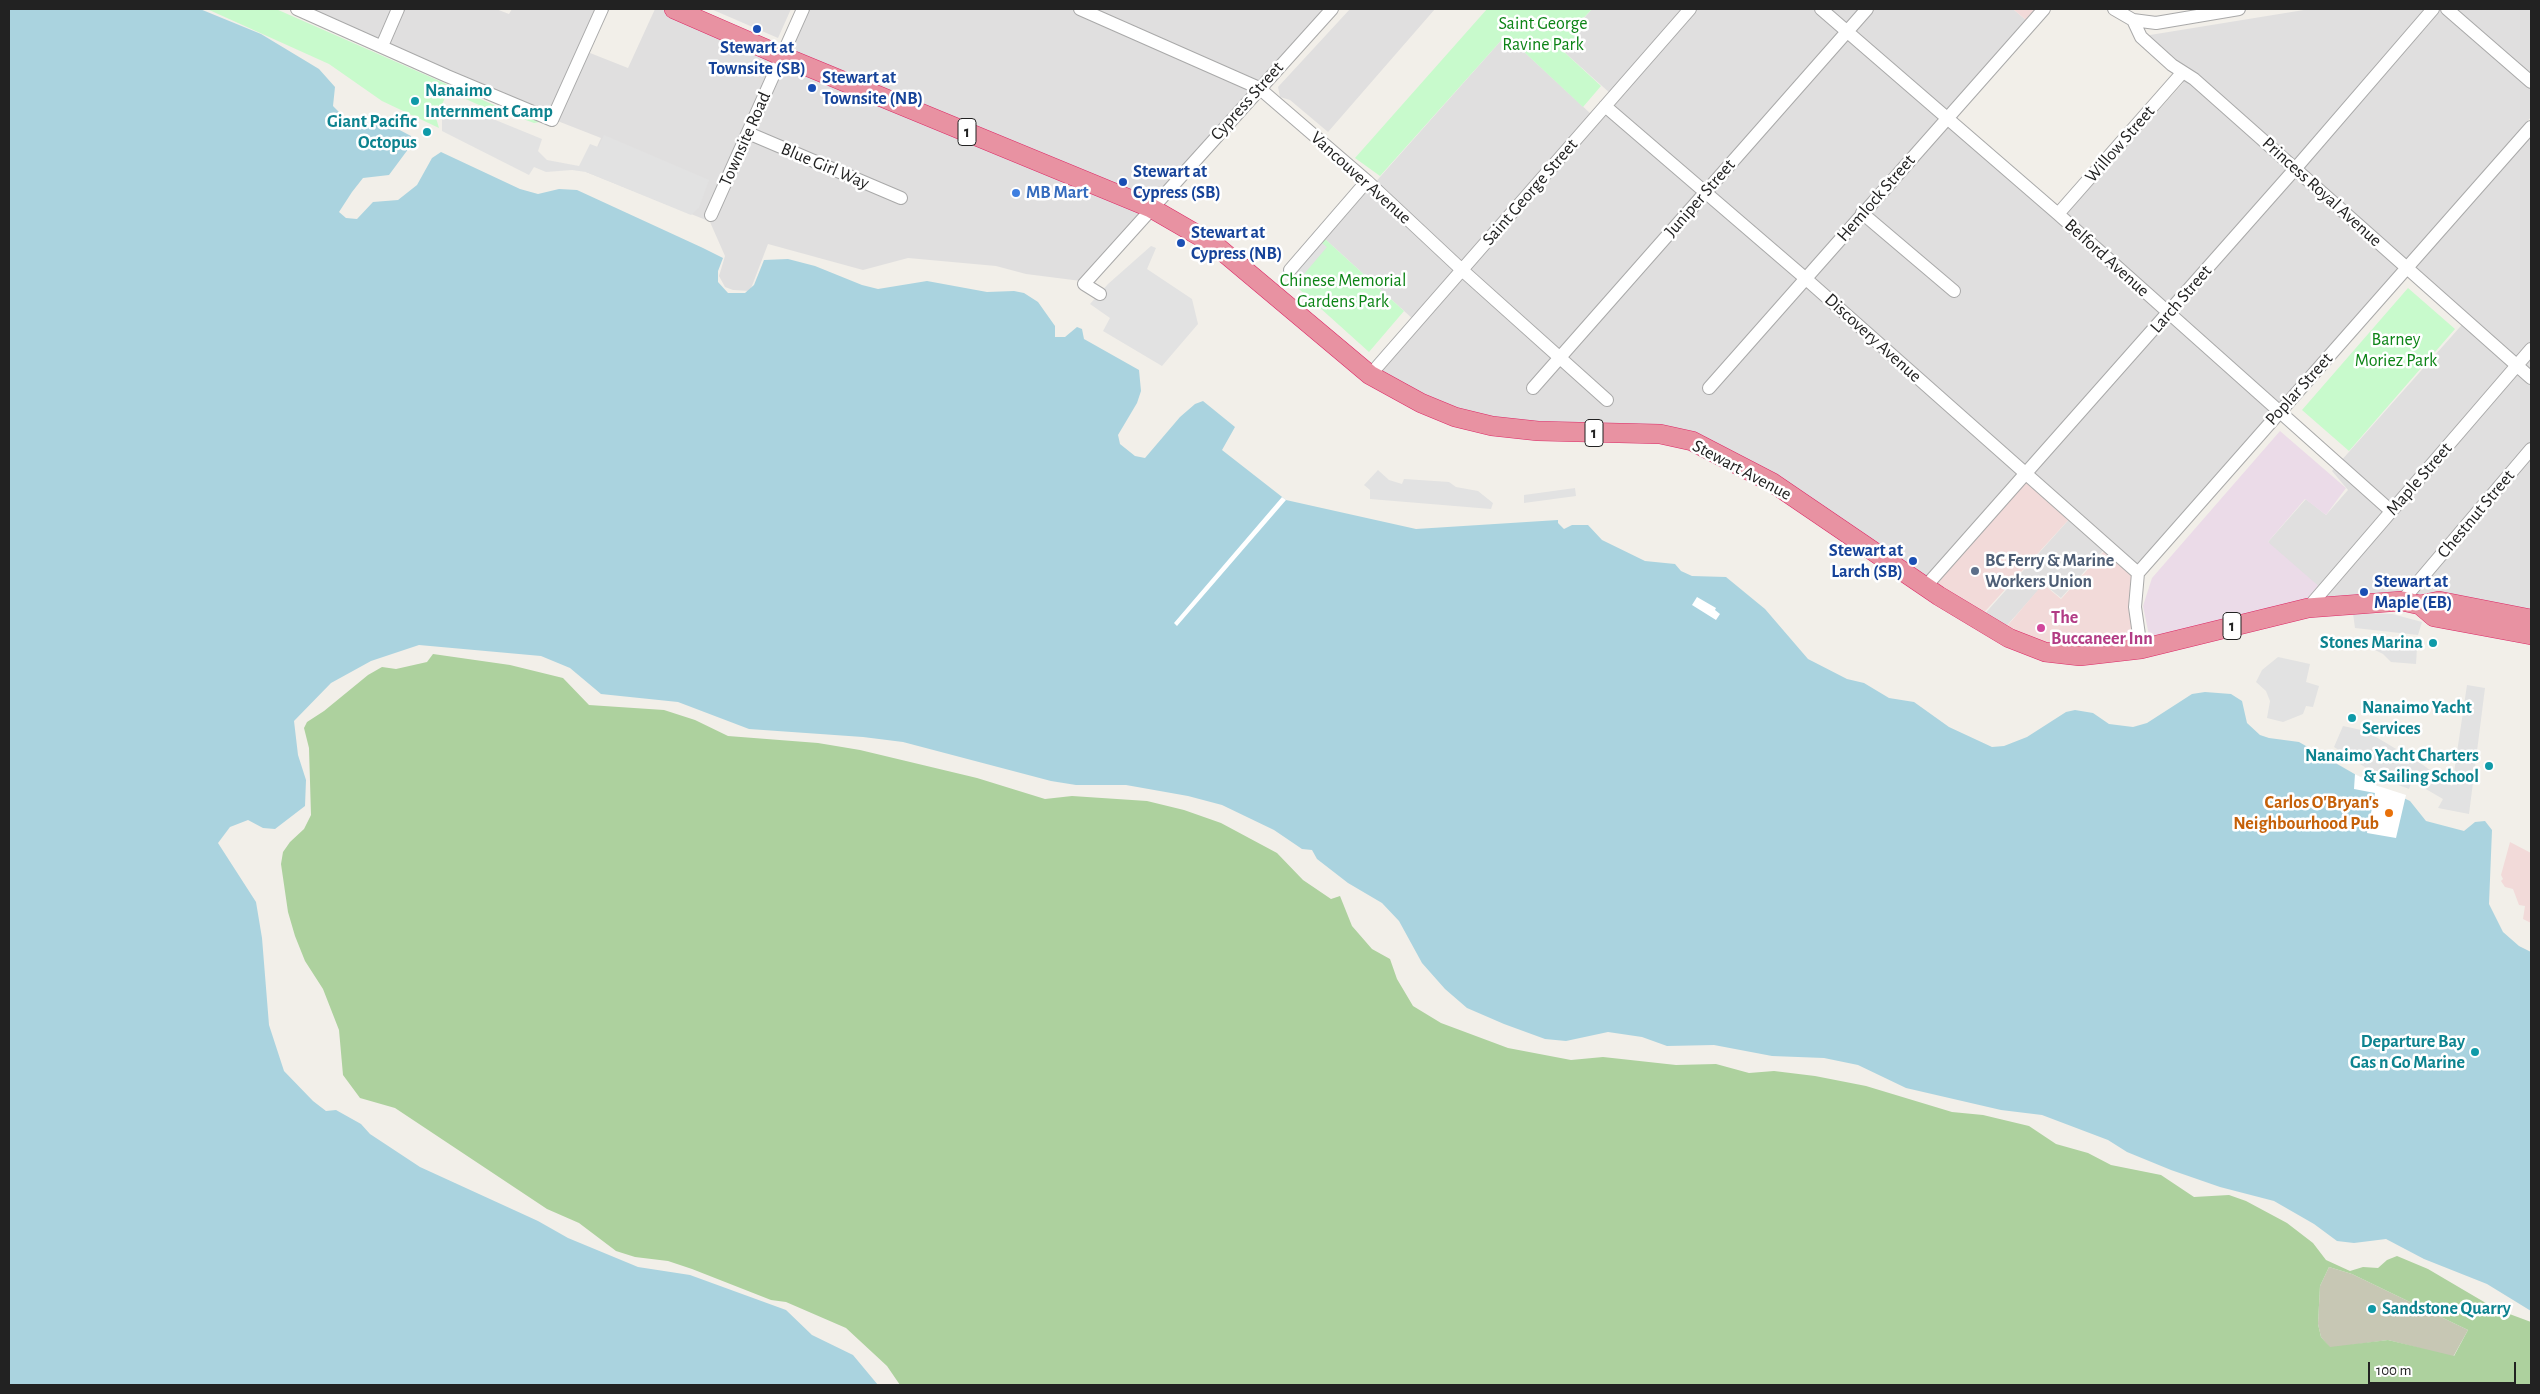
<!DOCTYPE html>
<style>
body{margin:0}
#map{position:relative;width:2540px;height:1394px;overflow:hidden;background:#f2efe9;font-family:"Alegreya Sans",sans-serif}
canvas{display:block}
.frame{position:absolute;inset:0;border:10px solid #222;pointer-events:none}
.scale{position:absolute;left:2368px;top:1362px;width:148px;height:22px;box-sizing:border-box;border:2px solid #222;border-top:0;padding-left:6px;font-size:15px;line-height:18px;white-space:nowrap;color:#222;-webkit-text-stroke:4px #fff;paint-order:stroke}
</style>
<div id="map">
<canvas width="2540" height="1394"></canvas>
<div class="frame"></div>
<div class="scale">100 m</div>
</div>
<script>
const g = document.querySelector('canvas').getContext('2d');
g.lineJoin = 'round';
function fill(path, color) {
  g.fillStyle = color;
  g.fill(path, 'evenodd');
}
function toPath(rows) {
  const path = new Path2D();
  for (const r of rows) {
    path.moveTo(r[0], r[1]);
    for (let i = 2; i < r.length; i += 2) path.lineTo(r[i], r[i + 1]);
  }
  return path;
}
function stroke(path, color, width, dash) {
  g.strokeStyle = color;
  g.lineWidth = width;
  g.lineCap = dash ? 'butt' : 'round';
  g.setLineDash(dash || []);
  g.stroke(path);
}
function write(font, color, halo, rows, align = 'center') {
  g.font = font + ' "Alegreya Sans",sans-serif';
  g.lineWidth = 5;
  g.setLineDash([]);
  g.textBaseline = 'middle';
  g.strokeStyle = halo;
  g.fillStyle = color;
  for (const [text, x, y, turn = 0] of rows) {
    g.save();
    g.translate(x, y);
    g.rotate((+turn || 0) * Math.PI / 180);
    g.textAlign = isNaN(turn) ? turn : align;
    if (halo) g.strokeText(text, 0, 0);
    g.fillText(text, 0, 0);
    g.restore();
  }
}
fill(toPath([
 [305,9,395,9,381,42],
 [401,9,496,9,509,14,512,9,599,9,550,116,386,44],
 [655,9,664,9,778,58,706,220,586,172,601,138,555,120,585,51,628,68],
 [711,9,791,9,778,38],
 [807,9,1325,9,1151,205,786,55],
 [1350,9,1435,9,1328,132,1290,100,1280,97,1278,87],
 [1592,9,1679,9,1683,13,1611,94,1563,51,1581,30,1577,26],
 [1695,9,2013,9,2026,20,1957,100,1958,132,2048,211,2074,205,2183,83,2181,67,2147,37,2150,35,2310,9,2531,9,2531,117,2401,269,2138,568,2025,469,1924,583,1690,434,1518,423,1448,408,1378,374],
 [1506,35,1591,114,1414,320,1325,239],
 [783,58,1147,209,1081,281,1026,274,996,266,908,258,863,270,768,244,750,291,733,290,725,287,719,276,725,256,710,222],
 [2531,133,2531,617,2439,599,2307,606,2268,542,2306,499,2326,515,2348,490,2332,471,2467,319,2411,268],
 [2072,516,2106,547,2061,598,2044,584,2001,632,1981,618]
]), '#e0dfdf');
fill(toPath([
 [2013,9,2035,9,2026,20],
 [2026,476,2072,516,1979,618,1928,586],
 [2107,548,2136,574,2138,647,2078,653,2002,632,2043,584,2061,599],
 [2510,842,2531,853,2531,923,2523,919,2525,906,2519,905,2513,889,2505,887,2501,881,2503,879,2501,875]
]), '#f2dad9');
fill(toPath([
 [2280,431,2346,488,2326,515,2305,499,2268,542,2322,589,2307,606,2150,640,2143,606,2152,578]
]), '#ebdbe8');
fill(toPath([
 [2329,1267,2352,1274,2468,1330,2453,1357,2388,1340,2330,1348,2321,1337,2318,1324,2320,1286]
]), '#c7c7b4');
fill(toPath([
 [433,654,510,665,563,678,589,705,664,710,695,720,728,736,818,743,860,750,977,778,1045,799,1072,796,1147,801,1184,810,1221,823,1277,853,1303,880,1331,899,1340,896,1352,926,1372,949,1390,959,1397,979,1413,1006,1441,1023,1508,1048,1571,1060,1603,1057,1676,1065,1716,1064,1749,1073,1774,1071,1815,1076,1866,1086,1952,1112,1983,1115,2029,1126,2056,1144,2088,1153,2111,1165,2161,1175,2194,1197,2229,1195,2246,1201,2287,1223,2313,1243,2326,1260,2350,1271,2363,1267,2378,1268,2387,1260,2397,1256,2428,1269,2496,1309,2531,1322,2531,1385,900,1385,887,1366,846,1328,786,1302,771,1300,692,1269,668,1261,635,1257,616,1251,579,1223,547,1209,395,1108,360,1098,343,1075,339,1030,323,989,305,961,295,936,288,912,281,864,283,852,290,842,304,829,311,815,309,748,304,728,307,722,324,711,368,675,382,667,396,669,427,662],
 [2329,1267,2352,1274,2468,1330,2454,1356,2388,1340,2330,1347,2321,1337,2318,1324,2320,1286]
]), '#add19e');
fill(toPath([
 [207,9,276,9,510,112,551,120,534,123,501,111,499,114,448,91,436,118,439,128,382,101,329,64],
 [1487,9,1592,9,1577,25,1582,29,1563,51,1601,86,1583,107,1506,35,1380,176,1355,158],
 [1325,239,1404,311,1369,352,1289,280],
 [2408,288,2455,329,2349,451,2302,410]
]), '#c8facc');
fill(toPath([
 [448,111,493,119,542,139,538,151,547,160,579,166,590,144,598,147,604,135,709,180,699,208,691,215,586,172,572,170,546,172,534,167,529,175,442,131,442,117],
 [1314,237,1327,247,1299,280,1287,269],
 [1151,246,1156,248,1147,269,1192,299,1198,324,1162,366,1103,331,1110,318,1090,304,1108,284],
 [1378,470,1389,480,1402,484,1404,479,1449,482,1456,487,1478,491,1493,503,1491,509,1370,499,1370,490,1364,485],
 [1575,488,1576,496,1524,503,1524,495],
 [2353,613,2392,614,2422,622,2418,635,2355,628],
 [2369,640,2417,648,2416,664,2391,662,2383,654,2369,647],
 [2278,657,2310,664,2306,682,2319,686,2313,707,2306,706,2303,714,2283,722,2267,718,2270,701,2266,691,2256,682,2262,670],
 [2467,685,2485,688,2469,814,2438,808,2443,799,2412,781,2409,789,2383,779,2334,747,2343,726,2366,731,2423,765,2452,786]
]), '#e2e2e2');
fill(toPath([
 [9,9,200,9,261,34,319,69,335,87,333,106,344,117,381,126,392,126,411,136,409,148,389,175,363,178,352,192,339,212,346,218,357,219,373,202,398,200,417,185,432,158,441,152,520,189,538,194,559,189,577,190,703,248,723,258,718,271,718,282,728,293,745,293,754,285,764,260,788,259,815,266,862,285,878,289,927,281,987,292,1014,291,1024,293,1038,302,1055,326,1055,337,1065,337,1077,327,1082,329,1084,339,1139,370,1141,391,1137,403,1118,435,1120,444,1135,456,1145,458,1180,417,1195,404,1203,401,1235,427,1222,450,1286,500,1416,529,1558,520,1558,523,1564,529,1572,525,1588,525,1602,540,1645,561,1675,564,1681,571,1692,576,1726,577,1765,609,1808,659,1847,679,1864,683,1889,698,1914,702,1949,727,1992,747,2004,746,2027,737,2066,712,2075,710,2093,713,2109,724,2133,727,2147,723,2192,694,2205,692,2231,694,2242,701,2247,723,2260,735,2269,738,2299,742,2365,780,2410,801,2426,821,2464,831,2475,822,2485,821,2492,830,2489,904,2503,932,2519,946,2531,952,2531,1311,2487,1284,2424,1259,2386,1239,2354,1243,2337,1241,2314,1224,2274,1201,2220,1187,2171,1170,2127,1152,2108,1140,2042,1115,2001,1110,1906,1088,1858,1065,1824,1058,1772,1056,1714,1045,1667,1046,1642,1037,1608,1032,1566,1041,1545,1039,1504,1024,1467,1008,1445,989,1422,963,1399,921,1382,903,1348,883,1317,859,1312,850,1302,849,1274,830,1222,805,1188,796,1126,785,1076,785,1051,781,903,742,863,737,749,729,678,702,601,694,570,668,541,656,419,645,371,661,331,683,294,721,298,755,306,780,305,806,275,829,263,828,248,820,230,827,218,843,256,902,262,938,269,1025,284,1071,313,1101,326,1111,336,1110,361,1124,370,1134,420,1167,538,1221,568,1238,638,1267,690,1275,786,1310,812,1335,853,1355,878,1385,9,1385]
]), '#aad3df');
fill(toPath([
 [1282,497,1286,500,1177,626,1174,623],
 [1697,597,1716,608,1715,610,1720,614,1716,620,1692,605],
 [2355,774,2378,786,2406,795,2396,838,2367,833,2375,793,2354,789]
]), '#fff');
const minor = toPath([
 [297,9,447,76,552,120,602,9],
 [1080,9,1259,88,1367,181,1462,270,1607,400],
 [1821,9,2058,214,2391,511],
 [2114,9,2133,20,2156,23,2239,9],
 [2447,9,2531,82],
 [2133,20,2141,37,2172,65,2194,79,2531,378],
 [382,46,398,9],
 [1605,106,1805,278,2138,573],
 [748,133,901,198],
 [1862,213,1954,291],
 [2058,214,2182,73],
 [711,215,803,9],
 [1290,270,1367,181],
 [1100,294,1084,284,1332,9],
 [1370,375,1690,9],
 [1533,388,1867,9],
 [1709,388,2044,9],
 [1926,586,2295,169,2433,9],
 [2402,601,2531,449],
 [2308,608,2531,349],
 [2141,649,2135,607,2138,573,2531,127]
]);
const highway = toPath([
 [674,9,782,56,1151,208,1215,245,1370,375,1421,403,1455,417,1492,426,1538,431,1660,434,1692,441,1773,483,1939,596,2009,638,2045,652,2080,656,2141,649,2308,608,2402,601,2420,605,2439,601,2531,619],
 [2420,605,2434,617,2531,635]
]);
stroke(minor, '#a9a9a9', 14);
stroke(highway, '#dc2a67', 20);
stroke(minor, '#fff', 12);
stroke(highway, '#e892a2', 19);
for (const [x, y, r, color] of [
 [757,29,5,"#1a4fb4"],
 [812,88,5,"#1a4fb4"],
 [415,101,5,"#0f9aa8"],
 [427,132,5,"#0f9aa8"],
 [1123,182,5,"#1a4fb4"],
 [1016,193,5,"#3f7fe0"],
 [1181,243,5,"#1a4fb4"],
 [1913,561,5,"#1a4fb4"],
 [1975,571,5,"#5c6f8a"],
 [2364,592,5,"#1a4fb4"],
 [2041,628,5,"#d1479c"],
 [2433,643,5,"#0f9aa8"],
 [2352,718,5,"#0f9aa8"],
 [2489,766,5,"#0f9aa8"],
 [2389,813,5,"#e8710a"],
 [2475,1052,5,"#0f9aa8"],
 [2372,1309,5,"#0f9aa8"]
]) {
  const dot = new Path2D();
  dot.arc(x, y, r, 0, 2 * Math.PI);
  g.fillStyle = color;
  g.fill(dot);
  stroke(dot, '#fff', 2);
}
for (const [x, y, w] of [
 [967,132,18],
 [1594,433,18],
 [2232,626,18]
]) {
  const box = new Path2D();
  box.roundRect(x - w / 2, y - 13.5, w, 27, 4);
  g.fillStyle = '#fff';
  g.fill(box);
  stroke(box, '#222', 1);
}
write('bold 16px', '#222', null, [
 ["1",967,132],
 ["1",1594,433],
 ["1",2232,626]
]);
write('18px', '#0c8416', '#fff', [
 ["Saint George",1543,24],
 ["Ravine Park",1543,45],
 ["Chinese Memorial",1343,281],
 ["Gardens Park",1343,302],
 ["Barney",2396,340],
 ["Moriez Park",2396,361]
]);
write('bold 18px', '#164399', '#fff', [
 ["Stewart at",757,48,"center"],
 ["Townsite (SB)",757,69,"center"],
 ["Stewart at",822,78],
 ["Townsite (NB)",822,99],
 ["Stewart at",1133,172],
 ["Cypress (SB)",1133,193],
 ["Stewart at",1191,233],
 ["Cypress (NB)",1191,254],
 ["Stewart at",1903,551,"right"],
 ["Larch (SB)",1903,572,"right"],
 ["Stewart at",2374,582],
 ["Maple (EB)",2374,603]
], 'left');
write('bold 18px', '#0d838f', '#fff', [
 ["Nanaimo",425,91,"left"],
 ["Internment Camp",425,112,"left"],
 ["Giant Pacific",417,122],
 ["Octopus",417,143],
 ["Stones Marina",2423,643],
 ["Nanaimo Yacht",2362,708,"left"],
 ["Services",2362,729,"left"],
 ["Nanaimo Yacht Charters",2479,756],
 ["& Sailing School",2479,777],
 ["Departure Bay",2465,1042],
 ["Gas n Go Marine",2465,1063],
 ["Sandstone Quarry",2382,1309,"left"]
], 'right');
write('18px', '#222', '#fff', [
 ["Cypress Street",1247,101,-48],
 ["Townsite Road",745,139,-66],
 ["Willow Street",2120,144,-49],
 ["Blue Girl Way",825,166,23],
 ["Vancouver Avenue",1361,178,42],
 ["Saint George Street",1530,192,-49],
 ["Princess Royal Avenue",2322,192,42],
 ["Juniper Street",1700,198,-49],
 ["Hemlock Street",1876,198,-49],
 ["Belford Avenue",2107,258,42],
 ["Larch Street",2181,299,-49],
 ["Discovery Avenue",1873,338,42],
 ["Poplar Street",2299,389,-48],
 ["Stewart Avenue",1742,470,28],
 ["Maple Street",2419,479,-49],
 ["Chestnut Street",2476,514,-50]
]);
write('bold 18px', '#366cbe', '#fff', [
 ["MB Mart",1026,193]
], 'left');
write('bold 18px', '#4e5e75', '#fff', [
 ["BC Ferry & Marine",1985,561],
 ["Workers Union",1985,582]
], 'left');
write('bold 18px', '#b23c85', '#fff', [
 ["The",2051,618],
 ["Buccaneer Inn",2051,639]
], 'left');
write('bold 18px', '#c56008', '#fff', [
 ["Carlos O'Bryan's",2379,803],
 ["Neighbourhood Pub",2379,824]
], 'right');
</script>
